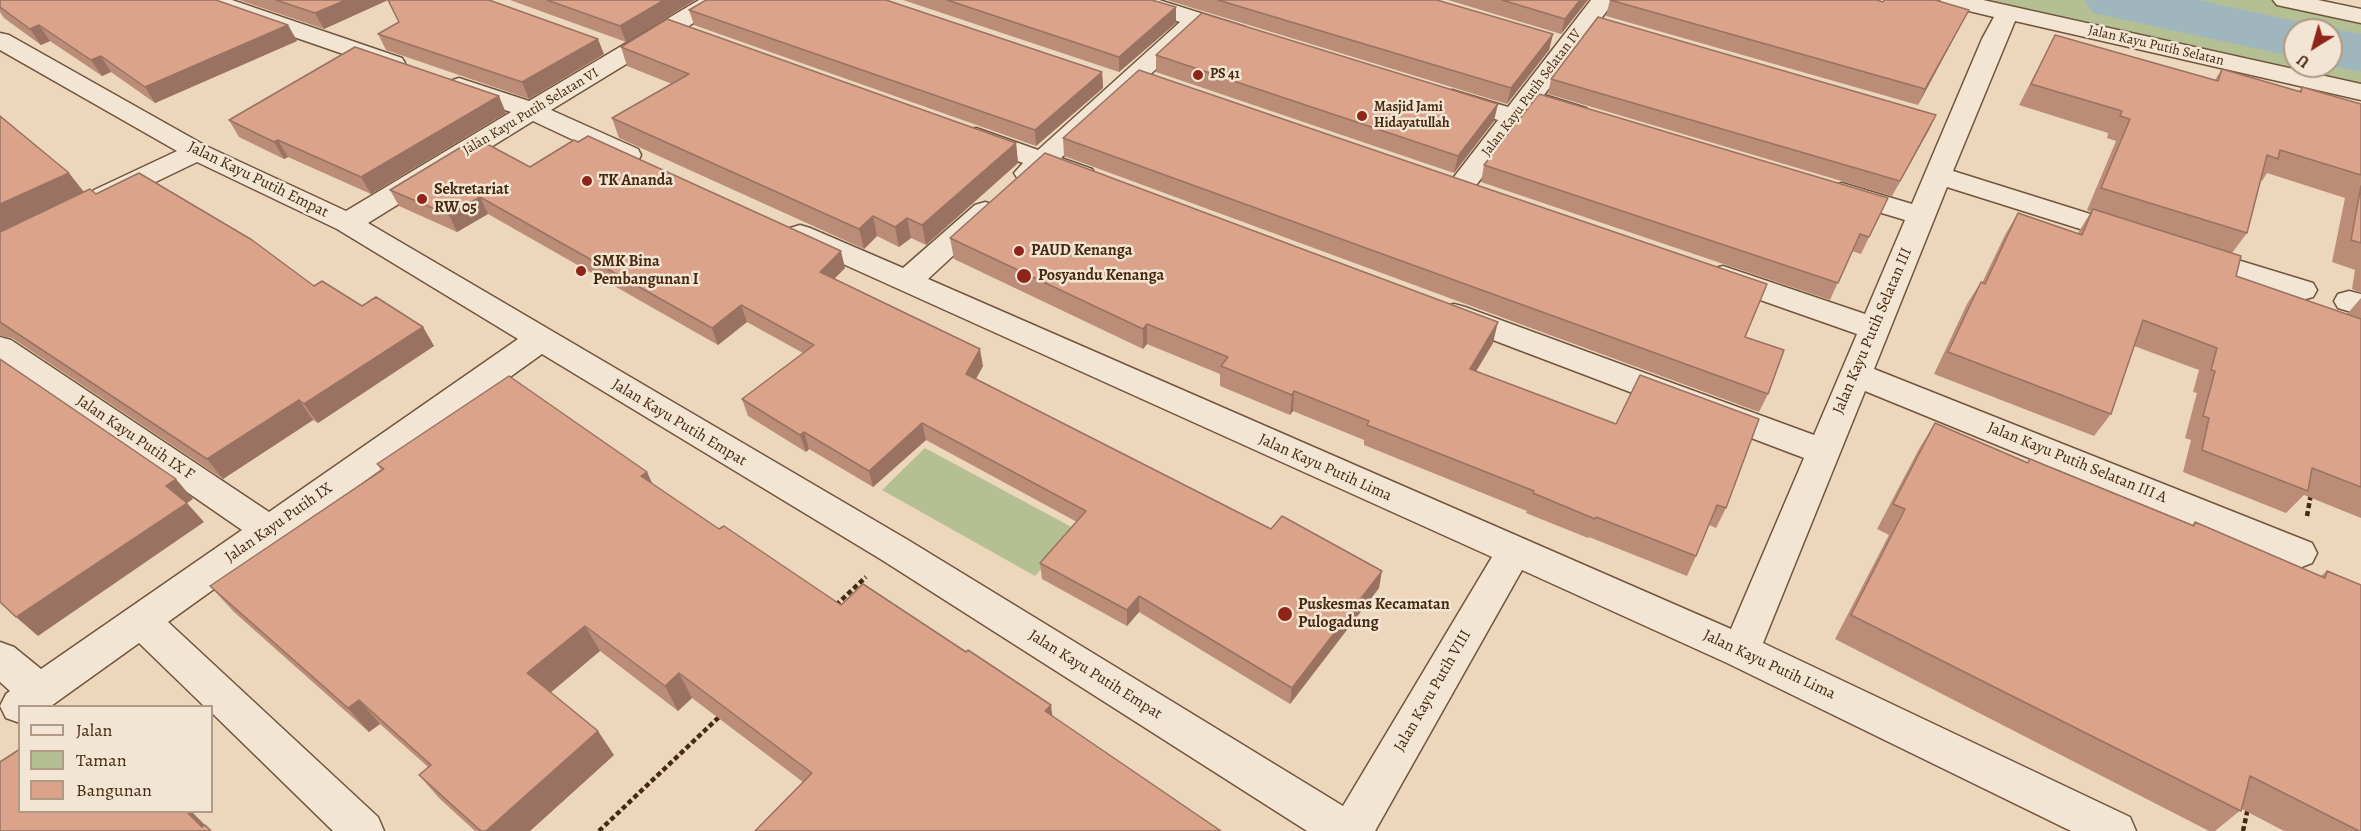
<!DOCTYPE html>
<style>
body{margin:0}
#map{position:relative;width:2361px;height:831px;overflow:hidden;background:#ecd7bc;font-family:Alegreya,serif}
canvas{display:block}
.legend{position:absolute;left:18px;top:705px;width:195px;height:108px;box-sizing:border-box;background:#f3e5d3;border:2px solid #ae9a85;margin:0;padding:8px 10px;list-style:none;font-size:18px;color:#472910}
.legend li{display:flex;align-items:center;gap:12px;height:30px}
.legend b{width:30px;border:2px solid #ae9a85}
.north{position:absolute;left:2283px;top:18px;width:60px;height:60px;box-sizing:border-box;background:#f3e5d3;border:2px solid #ae9a85;border-radius:50%;rotate:217deg;font-size:16px;font-weight:700;line-height:24px;text-align:center;color:#472910}
.north::after{content:'';display:block;margin:auto;width:21px;height:27px;background:#8f2418;clip-path:polygon(50% 0,100% 100%,50% 72%,0 100%)}
</style>
<div id="map">
<canvas width="2361" height="831"></canvas>
<ul class="legend">
<li><b style="height:8px;background:#f3e5d3"></b>Jalan</li>
<li><b style="height:16px;background:#b4bf93"></b>Taman</li>
<li><b style="height:16px;background:#daa38a"></b>Bangunan</li>
</ul>
<div class="north">U</div>
</div>
<script>
const g = document.querySelector('canvas').getContext('2d');
g.lineJoin = 'round';
function fill(path, color) {
  g.fillStyle = color;
  g.fill(path, 'evenodd');
}
function toPath(rows) {
  const path = new Path2D();
  for (const r of rows) {
    path.moveTo(r[0], r[1]);
    for (let i = 2; i < r.length; i += 2) path.lineTo(r[i], r[i + 1]);
  }
  return path;
}
function stroke(path, color, width, dash) {
  g.strokeStyle = color;
  g.lineWidth = width;
  g.lineCap = dash ? 'butt' : 'round';
  g.setLineDash(dash || []);
  g.stroke(path);
}
function write(font, color, halo, rows, align = 'center') {
  g.font = font + ' Alegreya,serif';
  g.lineWidth = 5;
  g.setLineDash([]);
  g.textBaseline = 'middle';
  g.strokeStyle = halo;
  g.fillStyle = color;
  for (const [text, x, y, turn = 0] of rows) {
    g.save();
    g.translate(x, y);
    g.rotate((+turn || 0) * Math.PI / 180);
    g.textAlign = isNaN(turn) ? turn : align;
    if (halo) g.strokeText(text, 0, 0);
    g.fillText(text, 0, 0);
    g.restore();
  }
}
fill(toPath([
 [1952,0,2285,0,2361,16,2361,92],
 [2295,30,2331,30,2331,66,2295,66],
 [925,448,1077,530,1035,576,882,490]
]), '#b4bf93');
fill(toPath([
 [2084,0,2198,0,2295,21,2317,26,2320,30,2295,30,2295,57,2093,13,2084,0],
 [2331,28,2361,34,2361,72,2331,66,2331,30,2325,30,2331,28]
]), '#9fb6bd');
const minor = toPath([
 [197,0,232,0,402,58,405,63,402,68,393,70,384,68,201,5,197,0],
 [699,0,727,0,723,5,551,110,638,149,641,155,638,161,628,163,618,161,533,121,368,223,908,540,1343,806,1492,557,790,240,786,234,790,228,800,225,810,228,903,268,975,205,985,202,995,205,999,211,995,217,928,279,1731,629,1804,458,1443,321,1439,314,1443,307,1454,304,1465,307,1814,435,1857,334,1712,283,1708,276,1712,269,1723,266,1865,314,1905,220,1832,198,1828,192,1832,186,1842,183,1912,204,1982,39,1994,17,1944,5,1940,0,1983,0,2361,84,2361,100,2015,21,1953,171,2138,229,2142,235,2138,241,2128,244,1947,187,1874,369,2312,543,2317,553,2312,563,2299,568,2286,563,1865,391,1763,643,2130,817,2136,831,2071,831,1727,663,1522,570,1375,831,1307,831,882,560,542,354,168,622,378,817,384,831,333,831,212,713,212,706,204,706,139,643,51,706,20,706,20,723,6,718,0,706,6,694,10,691,0,682,0,642,14,647,41,669,242,530,0,363,0,337,11,340,269,512,518,339,337,229,197,162,114,202,104,205,94,202,90,196,94,190,177,151,0,50,0,33,9,35,206,146,346,211,511,112,450,91,446,86,450,81,459,78,468,81,529,101,699,0],
 [1123,0,1159,0,1245,27,1249,32,1245,37,1237,39,1200,28,1061,158,1092,169,1096,175,1092,181,1082,183,1046,171,1038,179,1028,181,1018,179,1014,173,1023,163,967,142,963,136,967,130,976,128,1038,150,1180,22,1127,5,1123,0],
 [1591,0,1615,0,1544,95,1586,108,1590,113,1586,118,1577,121,1534,108,1471,192,1461,194,1451,192,1447,186,1498,120,1443,103,1439,98,1443,93,1452,90,1508,107,1591,0],
 [2273,0,2318,0,2361,9,2361,23,2277,5,2273,0],
 [2195,247,2313,283,2317,290,2313,297,2302,300,2185,263,2180,256,2185,249,2195,247],
 [2349,291,2361,294,2361,315,2338,308,2334,301,2338,294,2349,291]
]);
stroke(minor, '#70543b', 3);
stroke(toPath([
 [2307,516,2311,494],
 [836,605,866,577],
 [599,831,720,716],
 [2243,831,2248,808]
]), '#472910', 4.5, [5, 3]);
fill(minor, '#f3e5d3');
fill(toPath([
 [0,0,288,25,297,41,155,103,111,72,102,76,50,41,41,45,4,18,0,12],
 [239,0,489,0,604,54,529,99,386,50,378,34,399,22,388,0,324,29],
 [510,0,695,0,626,42],
 [903,0,1152,0,1176,23,1119,72],
 [1167,0,1437,0,1553,34,1549,50,1507,104],
 [1448,0,1588,0,1561,34],
 [1610,0,1961,25,1918,105,1606,16],
 [689,10,1102,72,1103,88,1036,146,694,25],
 [2055,35,2215,80,2222,69,2299,91,2302,87,2361,104,2361,293,2352,289,2355,270,2332,262,2345,198,2267,173,2262,181,2261,180,2247,233,2232,253,2236,276,2347,314,2361,298,2361,518,2304,495,2286,513,2183,472,2191,440,2185,438,2197,393,2193,392,2199,370,2134,346,2111,414,2094,436,1934,374,1967,304,1981,282,1982,283,2005,235,2018,213,2078,233,2091,212,2087,210,2116,141,2107,138,2108,133,2019,105],
 [621,47,1016,143,1018,163,926,245,911,238,899,247,877,236,864,249,619,138,612,118,672,84,627,66],
 [1156,55,1494,121,1454,173,1156,72],
 [1551,79,1936,115,1892,196,1548,94],
 [506,113,371,194,288,157,284,159,239,137,229,120],
 [1063,138,1745,337,1768,394,1759,412,1064,156],
 [1484,165,1888,198,1861,254,1852,251,1830,300,1481,182],
 [530,167,845,268,834,279,983,366,976,379,1379,588,1290,704,1139,612,1127,626,1042,579,1040,563,1077,522,926,440,873,487,809,449,806,452,748,416,742,399,803,353,747,322,718,345,488,214,457,232,399,206,390,190],
 [96,194,362,306,423,327,434,346,318,423,313,420,223,479,12,338,0,336,0,232],
 [950,238,1493,343,1476,371,1726,508,1716,528,1709,525,1696,556,1687,576,1589,537,1588,538,1526,513,1527,511,1364,445,1364,440,1293,411,1290,415,1220,386,1220,374,1147,344,1143,349,954,259],
 [1935,423,2027,463,2030,459,2192,525,2195,522,2321,576,2327,571,2361,831,2284,831,2242,809,2215,831,2209,831,1835,639,1889,535,1877,529,1919,449],
 [377,464,647,472,652,484,719,529,841,605,966,652,803,782,692,698,678,711,600,651,550,693,614,755,530,831,475,831,439,798,419,775,428,767,380,724,369,732,234,612,210,586,381,470]
]), '#bb8c77');
fill(toPath([
 [346,0,388,0,324,29,315,13],
 [664,0,695,0,626,42,620,26],
 [1580,0,1588,0,1561,34,1565,19],
 [1176,7,1176,23,1119,72,1119,57],
 [1969,10,1961,25,1918,105,1925,89],
 [39,25,50,41,41,45,30,29],
 [288,25,297,41,155,103,145,87],
 [1553,34,1549,50,1507,104,1511,88],
 [598,39,604,54,529,99,522,82],
 [101,56,111,72,102,76,91,60],
 [1102,72,1103,88,1036,146,1035,130],
 [499,96,506,113,371,194,361,177],
 [1498,104,1494,121,1454,173,1458,156],
 [1936,115,1929,130,1892,196,1900,181],
 [278,140,288,157,284,159,274,142],
 [1016,143,1018,163,926,245,922,225],
 [69,173,84,192,0,232,0,204],
 [480,197,488,214,457,232,449,215],
 [873,216,877,236,864,249,859,229],
 [907,218,911,238,899,247,895,227],
 [841,251,845,268,824,289,820,272],
 [741,305,747,322,718,345,712,328],
 [1498,322,1493,343,1465,390,1470,369],
 [1147,324,1147,344,1143,349,1143,329],
 [423,327,434,346,318,423,304,404],
 [980,349,983,366,969,391,966,374],
 [1294,391,1293,411,1290,415,1292,395],
 [299,400,313,420,223,479,207,459],
 [922,423,926,440,873,487,869,471],
 [804,432,809,449,806,452,800,435],
 [647,472,659,498,641,476],
 [176,479,193,499,187,503,204,522,38,636,16,617,166,486],
 [1382,571,1379,588,1290,704,1292,688],
 [1139,596,1139,612,1127,626,1127,610],
 [585,626,600,651,544,698,527,673],
 [679,673,692,698,678,711,665,686],
 [359,700,380,724,369,732,348,708],
 [1051,705,1054,729,1045,711],
 [598,731,614,755,530,831,486,831],
 [187,812,192,812,211,831,202,827]
]), '#997261');
const building = toPath([
 [0,0,216,0,288,25,145,87,101,56,91,60,39,25,30,29,0,7,0,0],
 [276,0,346,0,315,13,276,0],
 [388,0,489,0,598,39,522,82,378,34,399,22,388,0],
 [547,0,664,0,620,26,547,0],
 [706,0,886,0,1102,72,1035,130,689,10,706,0],
 [947,0,1152,0,1176,7,1119,57,947,0],
 [1218,0,1437,0,1553,34,1511,88,1218,0],
 [1502,0,1580,0,1565,19,1502,0],
 [1610,0,1877,0,1883,2,1884,0,1935,0,1969,10,1925,89,1610,0],
 [1202,13,1498,104,1458,156,1156,55,1202,13],
 [1598,17,1936,115,1900,181,1551,79,1598,17],
 [667,19,1016,143,922,225,907,218,895,227,873,216,859,229,612,118,689,74,621,47,667,19],
 [2055,35,2218,81,2222,69,2301,92,2302,87,2361,104,2361,175,2280,150,2278,159,2267,155,2247,233,2101,188,2130,119,2120,116,2122,111,2031,84,2055,35],
 [355,47,499,96,361,177,278,140,274,142,229,120,355,47],
 [1139,70,1767,284,1745,337,1784,350,1768,394,1063,138,1139,70],
 [1539,94,1888,198,1869,237,1860,234,1838,283,1484,165,1539,94],
 [0,116,69,173,0,204,0,116],
 [588,136,841,251,820,272,980,349,966,374,1271,529,1282,516,1382,571,1292,688,1139,596,1127,610,1040,563,1086,511,922,423,869,471,804,432,800,435,742,399,814,345,741,305,712,328,480,197,449,215,390,190,476,138,530,167,574,140,578,142,588,136],
 [1045,153,1498,322,1470,369,1616,424,1640,375,1759,419,1726,508,1717,505,1696,556,1596,517,1595,519,1533,493,1534,491,1367,425,1369,421,1294,391,1292,395,1221,366,1228,357,1147,324,1143,329,950,238,1045,153],
 [139,173,252,240,314,286,322,281,362,306,376,297,423,327,304,404,299,400,207,459,0,322,0,232,90,189,96,194,139,173],
 [2361,186,2361,243,2351,240,2361,186],
 [2093,209,2241,256,2236,276,2361,319,2361,487,2312,468,2308,491,2202,450,2209,418,2203,416,2215,371,2211,370,2217,348,2143,320,2111,414,1948,352,1981,282,1985,284,2018,213,2082,235,2093,209],
 [0,359,176,479,166,486,187,503,16,617,0,602,0,359],
 [509,376,647,472,641,476,719,529,724,526,841,605,863,584,966,652,968,650,1051,705,1045,711,1221,831,755,831,812,773,679,673,665,686,585,626,527,673,598,731,486,831,481,831,419,775,431,765,359,700,348,708,210,586,384,469,377,464,509,376],
 [1935,423,2028,463,2030,459,2194,526,2195,522,2325,578,2327,571,2361,585,2361,831,2359,831,2250,776,2241,811,1851,615,1905,509,1893,504,1935,423],
 [20,749,20,812,187,812,202,827,205,825,211,831,0,831,0,762,20,749]
]);
fill(building, '#daa38a');
stroke(building, '#997261', 1.5);
for (const [x, y, r, color] of [
 [1198,75,6,"#8f2418"],
 [1362,116,6,"#8f2418"],
 [587,181,6,"#8f2418"],
 [422,199,6,"#8f2418"],
 [1019,251,6,"#8f2418"],
 [581,271,6,"#8f2418"],
 [1024,276,8,"#8f2418"],
 [1285,614,8,"#8f2418"]
]) {
  const dot = new Path2D();
  dot.arc(x, y, r, 0, 2 * Math.PI);
  g.fillStyle = color;
  g.fill(dot);
  stroke(dot, '#f3e5d3', 2);
}
write('14px', '#472910', '#f3e5d3', [
 ["Jalan Kayu Putih Selatan",2156,46,13],
 ["Jalan Kayu Putih Selatan IV",1532,93,-53],
 ["Jalan Kayu Putih Selatan VI",531,112,-31]
]);
write('bold 14px', '#472910', '#f3e5d3', [
 ["PS 41",1210,75],
 ["Masjid Jami",1374,108],
 ["Hidayatullah",1374,124]
], 'left');
write('16px', '#472910', '#f3e5d3', [
 ["Jalan Kayu Putih Empat",258,180,26],
 ["Jalan Kayu Putih Selatan III",1873,331,-67],
 ["Jalan Kayu Putih Empat",679,423,31],
 ["Jalan Kayu Putih IX F",135,438,34],
 ["Jalan Kayu Putih Selatan III A",2077,463,22],
 ["Jalan Kayu Putih Lima",1325,468,24],
 ["Jalan Kayu Putih IX",279,523,-35],
 ["Jalan Kayu Putih Lima",1769,665,25],
 ["Jalan Kayu Putih Empat",1095,675,32],
 ["Jalan Kayu Putih VIII",1433,691,-60]
]);
write('bold 16px', '#472910', '#f3e5d3', [
 ["TK Ananda",599,181],
 ["Sekretariat",434,190],
 ["RW 05",434,208],
 ["PAUD Kenanga",1031,251],
 ["SMK Bina",593,262],
 ["Pembangunan I",593,280],
 ["Posyandu Kenanga",1038,276],
 ["Puskesmas Kecamatan",1298,605],
 ["Pulogadung",1298,623]
], 'left');
</script>
